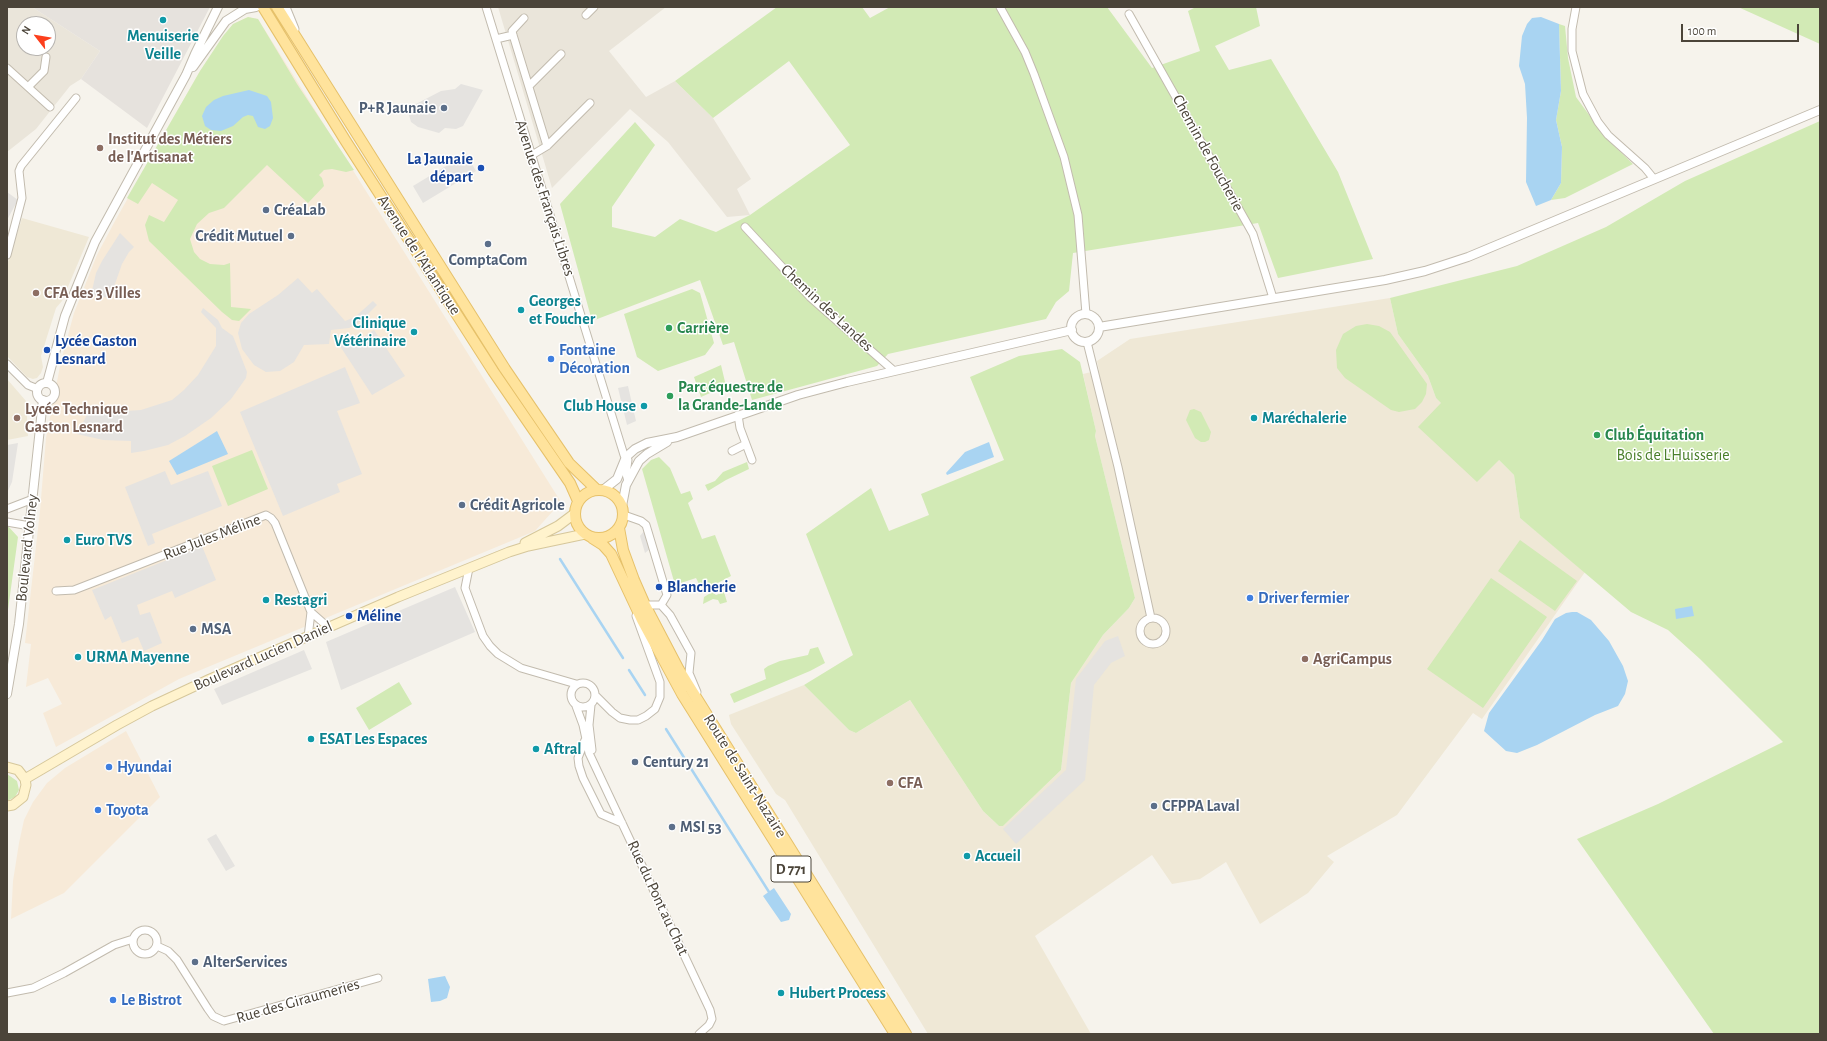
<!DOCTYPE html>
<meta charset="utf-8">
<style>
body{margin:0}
#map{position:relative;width:1827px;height:1041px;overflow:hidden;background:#f6f3ec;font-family:"Alegreya Sans",sans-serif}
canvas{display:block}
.frame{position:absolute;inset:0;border:8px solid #4b4439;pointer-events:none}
.north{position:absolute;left:16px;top:16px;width:40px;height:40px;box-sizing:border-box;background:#fff;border:1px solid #b7b4b0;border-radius:50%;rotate:301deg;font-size:11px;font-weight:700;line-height:16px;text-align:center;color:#4b4439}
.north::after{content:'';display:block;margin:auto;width:14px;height:18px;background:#fc3f1d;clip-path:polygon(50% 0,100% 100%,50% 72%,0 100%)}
.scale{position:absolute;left:1681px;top:24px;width:118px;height:18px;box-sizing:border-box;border:2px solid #4b4439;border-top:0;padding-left:5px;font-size:12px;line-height:14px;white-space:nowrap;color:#4b4439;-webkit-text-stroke:3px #fff;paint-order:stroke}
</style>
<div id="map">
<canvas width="1827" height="1041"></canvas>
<div class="frame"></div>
<div class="north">N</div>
<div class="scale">100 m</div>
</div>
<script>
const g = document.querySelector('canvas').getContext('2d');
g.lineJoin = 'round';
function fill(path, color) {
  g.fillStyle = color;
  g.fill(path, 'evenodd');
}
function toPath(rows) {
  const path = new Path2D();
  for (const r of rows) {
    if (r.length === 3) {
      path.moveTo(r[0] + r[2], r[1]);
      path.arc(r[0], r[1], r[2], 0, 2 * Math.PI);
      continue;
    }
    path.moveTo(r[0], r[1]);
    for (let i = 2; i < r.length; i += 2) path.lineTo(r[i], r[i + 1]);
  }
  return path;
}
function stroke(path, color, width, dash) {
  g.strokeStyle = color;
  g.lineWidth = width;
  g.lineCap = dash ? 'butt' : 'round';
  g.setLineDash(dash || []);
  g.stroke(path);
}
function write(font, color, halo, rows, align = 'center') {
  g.font = font + ' "Alegreya Sans",sans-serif';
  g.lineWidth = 3;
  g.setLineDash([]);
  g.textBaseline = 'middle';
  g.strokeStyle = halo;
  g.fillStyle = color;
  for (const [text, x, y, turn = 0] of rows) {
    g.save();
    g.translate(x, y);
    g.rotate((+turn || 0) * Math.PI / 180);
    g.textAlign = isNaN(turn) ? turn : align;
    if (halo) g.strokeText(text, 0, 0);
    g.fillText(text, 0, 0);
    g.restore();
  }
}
fill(toPath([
 [7,7,32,7,100,51,81,79,70,86,36,129,7,152],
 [24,24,48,24,48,48,24,48],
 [498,7,666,7,609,51,646,97,675,81,713,118,751,179,737,189,750,215,727,217,668,142,630,109,552,188]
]), '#eae5da');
fill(toPath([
 [248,17,258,19,561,502,535,531,179,679,56,747,43,713,62,704,48,678,26,687,31,644,25,643,40,511,46,438,61,361,74,313,97,255,115,221,200,71,233,24],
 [126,731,160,797,64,893,11,919,13,881,19,843,24,820,33,802,47,783,65,768]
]), '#f7ead8');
fill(toPath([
 [32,7,210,7,147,128,81,79,100,51]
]), '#e6e2dd');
fill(toPath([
 [22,218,89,237,62,301,56,308,41,356,43,367,41,373,37,378,33,379,27,377,7,356,7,265],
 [1390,298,1398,334,1428,376,1436,398,1514,475,1520,518,1585,572,1482,719,1473,713,1397,815,1327,856,1334,862,1308,893,1260,924,1226,862,1200,879,1172,884,1152,855,1035,936,1091,1034,928,1034,785,800,776,794,731,724,729,715,804,685,849,730,856,733,910,700,983,811,999,826,1003,826,1061,770,1071,683,1103,635,1129,608,1135,598,1095,436,1096,431,1083,374,1099,370,1097,361,1130,339],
 [7,379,26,401,28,436,7,440]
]), '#efe8d6');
fill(toPath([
 [777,7,862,7,870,18,890,7,1107,7,1152,68,1200,51,1188,11,1196,7,1256,7,1260,26,1215,46,1229,70,1271,59,1338,172,1373,259,1278,278,1258,223,1073,253,1069,291,1056,302,1046,319,888,354,877,366,752,400,734,342,723,345,700,280,592,321,560,204,635,122,655,145,612,207,612,227,655,237,680,219,716,232,750,215,850,145,789,61,713,118,675,81],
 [1738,7,1820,7,1820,44],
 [248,17,258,19,297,84,354,170,346,172,332,169,324,170,319,175,322,178,324,186,308,203,267,165,224,208,209,213,197,224,190,239,194,252,200,259,210,264,224,265,230,263,231,307,251,309,239,321,232,320,222,312,149,241,145,225,149,215,164,222,178,200,152,183,138,204,127,198,200,71,223,36,233,24],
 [1559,24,1565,26,1568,58,1576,97,1606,138,1633,164,1565,198,1551,200,1561,183,1562,147,1556,120,1561,91],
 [1820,121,1820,1034,1714,1034,1577,839,1658,804,1783,742,1700,659,1668,630,1631,612,1520,518,1514,475,1499,460,1477,482,1418,427,1441,403,1436,398,1428,376,1398,334,1390,298,1517,266,1606,227,1685,181],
 [692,289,700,293,714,343,705,355,658,371,637,357,624,314],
 [1367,324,1379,326,1390,332,1427,384,1426,394,1422,402,1415,409,1399,412,1391,410,1345,378,1337,368,1336,350,1343,334,1356,326],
 [1062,349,1080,362,1096,431,1095,436,1135,598,1129,608,1103,635,1071,683,1061,770,1003,826,999,826,983,811,910,700,856,733,849,730,804,685,853,655,806,534,871,488,889,531,929,515,921,494,1004,460,970,377,1019,356],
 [721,365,726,386,701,397,694,377],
 [1194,409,1201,412,1211,432,1209,440,1205,442,1201,442,1195,438,1186,420,1190,410],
 [252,450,268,489,228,506,212,466],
 [659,457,670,468,681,494,690,491,693,499,688,503,702,539,715,535,731,576,706,589,700,586,696,578,675,585,642,469,651,460],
 [747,462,749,469,726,480,708,491,705,485,715,481,723,472],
 [7,525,18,537,7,617],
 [1520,540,1577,581,1555,611,1498,571],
 [1491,578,1547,617,1483,708,1427,669],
 [712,592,716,595,724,592,727,602,720,604,718,600,713,599,703,604,704,597],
 [818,647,825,663,810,671,734,703,730,694,766,679,764,669,768,666,780,661,808,655,810,649],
 [399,682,412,704,369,730,356,708],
 [7,774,17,781,19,790,15,797,7,801]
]), '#d2eab5');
fill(toPath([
 [461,84,483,90,463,126,456,129,445,128,439,133,418,127,411,122,409,115,414,114,413,110,416,104,441,91,455,89],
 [466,154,476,171,423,203,413,186],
 [7,192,18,200,7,220],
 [120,233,134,247,129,252,122,264,110,298,91,295,96,273,102,261],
 [298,278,312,293,317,289,345,321,355,317,373,301,377,305,361,321,349,328,331,330,329,344,304,345,294,362,280,371,266,372,254,365,242,349,238,333,241,323,249,314,278,295],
 [203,308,218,320,222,328,233,336,247,372,246,378,231,399,211,418,185,436,168,445,144,451,131,453,131,441,103,440,77,434,88,413,92,414,94,408,110,412,141,410,172,400,184,390,198,375,216,346,216,328,201,312],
 [374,330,405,376,372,395,340,346,350,340,354,343],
 [345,367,360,403,337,411,362,474,337,484,340,492,283,516,240,412],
 [628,386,636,421,627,425,618,388],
 [18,443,12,482,7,493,7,445],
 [165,471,171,485,208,471,222,506,152,534,155,543,148,546,125,487],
 [644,531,650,549,645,553,640,536],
 [202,546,216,580,175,598,172,591,137,605,140,615,150,612,162,643,144,651,138,637,122,643,111,616,105,620,92,590],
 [455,587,475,632,341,690,326,642],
 [1118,636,1125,656,1111,663,1094,685,1085,780,1016,844,1003,829,1066,770,1076,679,1105,641],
 [304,650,312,669,222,705,214,689],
 [216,834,235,866,226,871,207,839]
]), '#e5e3e0');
fill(toPath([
 [1541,17,1559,24,1561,91,1556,120,1562,147,1561,183,1551,200,1536,206,1526,182,1527,118,1525,84,1519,66,1522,36,1527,24,1532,18],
 [249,90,267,96,271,102,273,118,270,126,265,129,258,127,253,116,248,115,243,117,233,126,221,131,211,130,205,126,202,116,206,107,214,100,223,96],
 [217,431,228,454,177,475,169,461],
 [989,442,994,457,947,475,946,473,965,452],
 [1692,606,1694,616,1676,619,1675,609],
 [1572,612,1577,612,1591,620,1609,641,1623,666,1628,681,1625,694,1618,706,1595,715,1537,745,1517,753,1506,751,1484,731,1489,713,1542,640,1555,619,1566,613],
 [774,888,791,914,789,920,781,922,763,896],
 [445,976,450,987,447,998,440,1001,431,1002,428,979]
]), '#a9d4f2');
stroke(toPath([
 [560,559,623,658],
 [629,670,645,695],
 [666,729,769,892]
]), '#a9d4f2', 2.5);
const minor = toPath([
 [286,7,295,29],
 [486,7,624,455,628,460,626,474,628,481],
 [1000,7,1025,52,1034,74,1064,157,1078,215,1086,314],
 [1576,7,1572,29,1572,51,1583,94,1598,122,1608,135,1645,168,1654,179],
 [1129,14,1253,234,1273,298],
 [586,15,594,7],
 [524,18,512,31,513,35,547,146],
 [496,39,513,35],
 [7,68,50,107],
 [529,86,561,54],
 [28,87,44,71,46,57],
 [532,155,547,146,590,103],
 [745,227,810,297,894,371],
 [7,255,22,198,19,171,21,166,76,98],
 [1087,342,1118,467,1151,618],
 [7,364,28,385,38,389],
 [738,415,740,428,752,460],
 [732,451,746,444],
 [7,509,33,499],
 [624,515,641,521,646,525,667,595,661,605],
 [7,522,30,526],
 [469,568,465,588,483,636,490,646,498,654,521,668,576,684],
 [56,591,74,590,92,583,266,515,271,518,275,523,311,612,328,627],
 [645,605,661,605],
 [661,605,670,615,691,653,689,673,697,692],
 [1153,631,13],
 [308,637,311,612],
 [583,695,12],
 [595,695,612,712,620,718,630,720,638,720,646,716,655,709,660,697,660,682,636,616],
 [591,705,589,725,592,750],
 [576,706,583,725,589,753,710,1010,712,1019,709,1025,699,1034],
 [585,740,578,758,579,766,583,778,601,814,622,823],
 [145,942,12],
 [157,946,168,951,177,960,208,1009,213,1016,224,1021,378,978],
 [7,993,33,988,64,973,114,945,133,939]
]);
const tertiary = toPath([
 [193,67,226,21,245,9,256,7],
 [1085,328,14],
 [1099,327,1385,280,1425,271,1468,257,1820,110],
 [47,383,65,316,95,242,186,75,195,54,218,7],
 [46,392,9],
 [603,490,617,479,626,457,635,449,647,443,677,437,798,395,847,382,1072,330],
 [622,506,626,485,639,461,647,454,667,442],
 [7,694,19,624,43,400]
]);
const secondary = toPath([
 [525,543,558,526,574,514],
 [7,767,18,770,25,779,26,785,23,797,13,805,7,806],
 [25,779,117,725,152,706,210,679,398,597,509,552,528,546,585,534]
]);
const primary = toPath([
 [263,7,345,140,493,371,570,483,578,501],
 [277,7,505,369,569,463,596,489],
 [599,514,24],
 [619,528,623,550,634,580,645,605,679,670,906,1034],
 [592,538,603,545,611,554,642,620,682,694,895,1034]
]);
stroke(minor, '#c2bbae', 9);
stroke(tertiary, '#c2bbae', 10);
stroke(secondary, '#d6c79b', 11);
stroke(primary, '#e6c16a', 12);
stroke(minor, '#fff', 7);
stroke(tertiary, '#fff', 8);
stroke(secondary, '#fff3cd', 9);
stroke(primary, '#ffe39c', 10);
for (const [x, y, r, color] of [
 [163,20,4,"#0f9aa8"],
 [444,108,4,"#5c6f8a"],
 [100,148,4,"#8d6e63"],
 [481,168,4,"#1a4fb4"],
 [266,210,4,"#5c6f8a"],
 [291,236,4,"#5c6f8a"],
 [488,244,4,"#5c6f8a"],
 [36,293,4,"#8d6e63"],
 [521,310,4,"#0f9aa8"],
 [669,328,4,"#2e9e5b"],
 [414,332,4,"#0f9aa8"],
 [47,350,4,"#1a4fb4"],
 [551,359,4,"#3f7fe0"],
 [670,396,4,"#2e9e5b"],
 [644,406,4,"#0f9aa8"],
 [17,418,4,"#8d6e63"],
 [1254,418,4,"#0f9aa8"],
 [1597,435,4,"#2e9e5b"],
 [462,505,4,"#5c6f8a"],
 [67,540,4,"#0f9aa8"],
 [659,587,4,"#1a4fb4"],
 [1250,598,4,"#3f7fe0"],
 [266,600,4,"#0f9aa8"],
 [349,616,4,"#1a4fb4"],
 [193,629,4,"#5c6f8a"],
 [78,657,4,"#0f9aa8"],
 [1305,659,4,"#8d6e63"],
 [311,739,4,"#0f9aa8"],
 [536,749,4,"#0f9aa8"],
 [635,762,4,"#5c6f8a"],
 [109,767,4,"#3f7fe0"],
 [890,783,4,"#8d6e63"],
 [1154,806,4,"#5c6f8a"],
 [98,810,4,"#3f7fe0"],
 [672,827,4,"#5c6f8a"],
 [967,856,4,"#0f9aa8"],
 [195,962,4,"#5c6f8a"],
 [781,993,4,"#0f9aa8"],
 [113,1000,4,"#3f7fe0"]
]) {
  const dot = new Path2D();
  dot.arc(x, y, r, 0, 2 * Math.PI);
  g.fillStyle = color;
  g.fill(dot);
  stroke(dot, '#fff', 1.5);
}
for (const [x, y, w] of [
 [791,869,40]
]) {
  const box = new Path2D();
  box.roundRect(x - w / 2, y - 13, w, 26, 3);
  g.fillStyle = '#fff';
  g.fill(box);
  stroke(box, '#4b4439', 1);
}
write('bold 15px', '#4b4439', null, [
 ["D 771",791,869]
]);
write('bold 16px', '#0d838f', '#fff', [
 ["Menuiserie",163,36,"center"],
 ["Veille",163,54,"center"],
 ["Georges",529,301],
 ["et Foucher",529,319],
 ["Clinique",406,323,"right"],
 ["Vétérinaire",406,341,"right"],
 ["Club House",636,406,"right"],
 ["Maréchalerie",1262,418],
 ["Euro TVS",75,540],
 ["Restagri",274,600],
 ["URMA Mayenne",86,657],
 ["ESAT Les Espaces",319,739],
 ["Aftral",544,749],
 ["Accueil",975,856],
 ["Hubert Process",789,993]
], 'left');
write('bold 16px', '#4e5e75', '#fff', [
 ["P+R Jaunaie",436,108,"right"],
 ["CréaLab",274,210],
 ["Crédit Mutuel",283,236,"right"],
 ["ComptaCom",488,260,"center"],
 ["Crédit Agricole",470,505],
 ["MSA",201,629],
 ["Century 21",643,762],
 ["CFPPA Laval",1162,806],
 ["MSI 53",680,827],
 ["AlterServices",203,962]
], 'left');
write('bold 16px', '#785e54', '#fff', [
 ["Institut des Métiers",108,139],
 ["de l'Artisanat",108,157],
 ["CFA des 3 Villes",44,293],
 ["Lycée Technique",25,409],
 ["Gaston Lesnard",25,427],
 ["AgriCampus",1313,659],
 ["CFA",898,783]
], 'left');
write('16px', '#4b4439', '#fff', [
 ["Chemin de Foucherie",1208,153,61],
 ["Avenue des Français Libres",545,198,72],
 ["Avenue de l'Atlantique",419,255,57],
 ["Chemin des Landes",827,308,43],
 ["Rue Jules Méline",212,537,-21],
 ["Boulevard Volney",27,548,-84],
 ["Boulevard Lucien Daniel",263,656,-24],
 ["Route de Saint-Nazaire",745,776,58],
 ["Rue du Pont au Chat",658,898,65],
 ["Rue des Giraumeries",298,1001,-16]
]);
write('bold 16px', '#164399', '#fff', [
 ["La Jaunaie",473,159,"right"],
 ["départ",473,177,"right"],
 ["Lycée Gaston",55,341],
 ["Lesnard",55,359],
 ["Blancherie",667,587],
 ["Méline",357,616]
], 'left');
write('bold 16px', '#27864d', '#fff', [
 ["Carrière",677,328],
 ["Parc équestre de",678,387],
 ["la Grande-Lande",678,405],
 ["Club Équitation",1605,435]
], 'left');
write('bold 16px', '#366cbe', '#fff', [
 ["Fontaine",559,350],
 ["Décoration",559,368],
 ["Driver fermier",1258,598],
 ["Hyundai",117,767],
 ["Toyota",106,810],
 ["Le Bistrot",121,1000]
], 'left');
write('16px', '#4a7f2a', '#fff', [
 ["Bois de L'Huisserie",1673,455]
]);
</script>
